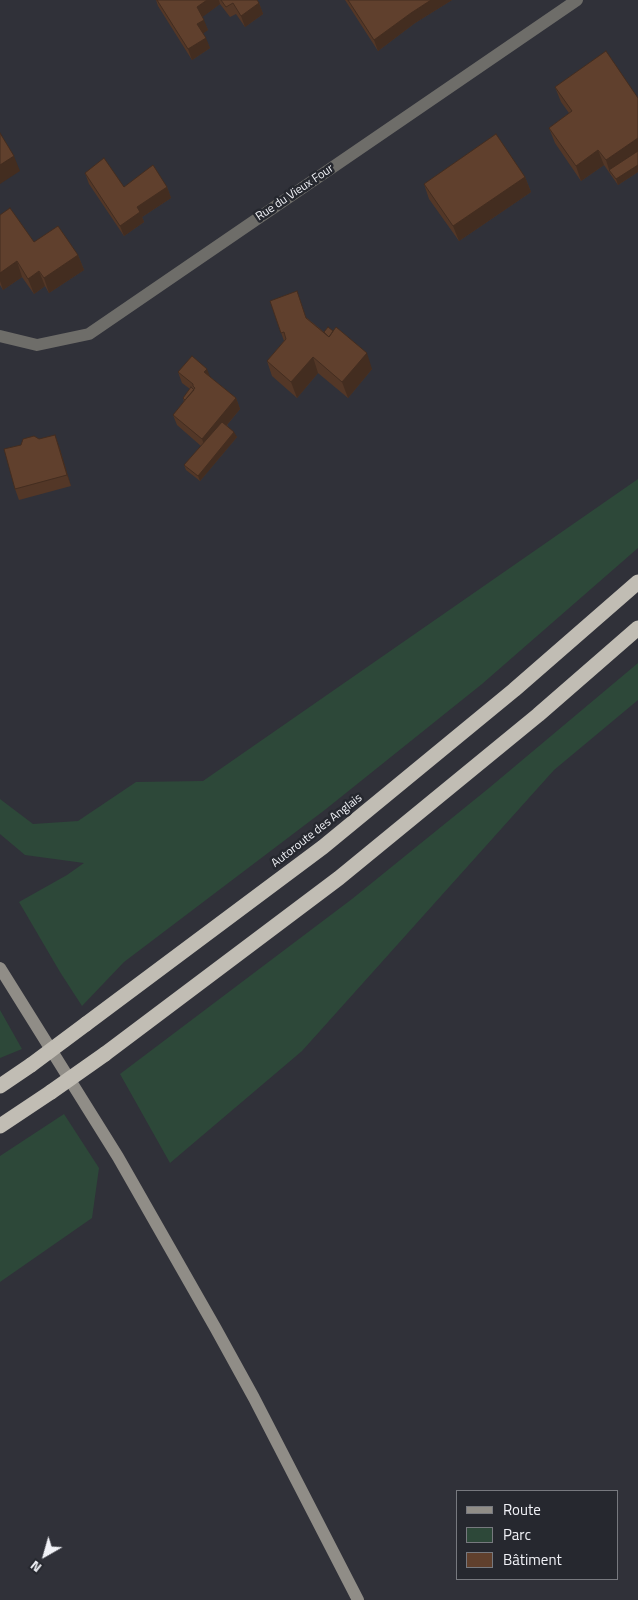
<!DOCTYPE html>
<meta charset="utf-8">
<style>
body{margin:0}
#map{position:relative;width:638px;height:1600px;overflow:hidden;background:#303139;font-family:"Titillium Web",sans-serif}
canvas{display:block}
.legend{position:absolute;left:456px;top:1490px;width:162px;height:90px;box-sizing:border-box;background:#26282f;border:1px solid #77797f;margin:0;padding:6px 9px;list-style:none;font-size:15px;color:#f1f2f7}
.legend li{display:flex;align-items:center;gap:10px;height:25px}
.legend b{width:25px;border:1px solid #77797f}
.north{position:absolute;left:20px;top:1530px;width:50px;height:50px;-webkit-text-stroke:4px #26282f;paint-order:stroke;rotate:218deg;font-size:14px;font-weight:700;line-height:20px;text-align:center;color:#f1f2f7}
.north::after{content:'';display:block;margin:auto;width:18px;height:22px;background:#f1f2f7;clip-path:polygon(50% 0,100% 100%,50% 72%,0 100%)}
</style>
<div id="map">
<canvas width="638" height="1600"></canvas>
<ul class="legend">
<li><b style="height:6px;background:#908d87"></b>Route</li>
<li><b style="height:14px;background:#2d4839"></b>Parc</li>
<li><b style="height:14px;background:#60402d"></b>Bâtiment</li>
</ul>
<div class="north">N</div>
</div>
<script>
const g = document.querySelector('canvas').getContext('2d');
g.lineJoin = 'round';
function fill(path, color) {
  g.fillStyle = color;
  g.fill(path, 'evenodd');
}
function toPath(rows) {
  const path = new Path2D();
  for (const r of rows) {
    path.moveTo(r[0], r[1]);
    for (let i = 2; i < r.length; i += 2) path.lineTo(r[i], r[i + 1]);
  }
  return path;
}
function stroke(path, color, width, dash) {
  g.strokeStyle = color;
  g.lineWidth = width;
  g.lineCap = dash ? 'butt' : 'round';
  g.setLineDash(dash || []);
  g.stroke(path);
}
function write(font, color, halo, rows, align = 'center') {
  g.font = font + ' "Titillium Web",sans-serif';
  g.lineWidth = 5;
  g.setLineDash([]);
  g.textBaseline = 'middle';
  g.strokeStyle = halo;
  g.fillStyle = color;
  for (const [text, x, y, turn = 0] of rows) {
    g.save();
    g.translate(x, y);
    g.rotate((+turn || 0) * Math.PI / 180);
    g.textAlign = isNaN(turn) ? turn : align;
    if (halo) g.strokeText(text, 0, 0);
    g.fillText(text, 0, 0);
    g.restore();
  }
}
fill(toPath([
 [638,479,638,548,482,684,326,809,124,962,82,1006,60,972,19,902,67,875,84,863,25,855,0,834,0,799,33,824,78,821,136,782,203,781],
 [638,663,638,700,554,770,302,1051,170,1163,120,1074,352,899,489,788],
 [0,1010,22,1049,0,1058],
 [64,1114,99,1168,92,1218,0,1282,0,1156]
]), '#2d4839');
stroke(toPath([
 [0,336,37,345,89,334,577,0]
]), '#6e6d69', 12);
stroke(toPath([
 [0,968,118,1157,216,1329,254,1398,358,1600]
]), '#908d87', 12);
stroke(toPath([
 [86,1024,323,847,514,690,638,582],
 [105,1054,339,878,538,715,638,628],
 [0,1086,31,1065],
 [0,1126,51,1092]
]), '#c1bdb4', 15);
stroke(toPath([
 [31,1065,86,1024],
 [51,1092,105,1054]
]), '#c1bdb4', 15);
fill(toPath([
 [156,0,257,0,259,3,263,14,245,27,236,14,230,17,220,4,202,17,208,30,203,33,210,48,192,60,158,6],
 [345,0,452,0,415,23,378,51],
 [555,87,638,98,638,172,618,185,604,165,581,181,555,143,549,128,569,113,561,102],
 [85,173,124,187,167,187,171,198,142,217,144,222,124,236,89,184],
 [525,177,531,192,459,241,429,199,424,184],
 [0,215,34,242,78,255,84,270,49,293,45,286,34,294,22,277,3,290,0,285],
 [270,301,307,318,324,332,372,369,348,398,318,373,297,398,272,376,267,361,284,341],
 [178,372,209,376,236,398,240,409,227,425,237,437,200,481,186,470,184,465,201,446,177,425,173,415,184,402,183,398,190,389,182,383],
 [39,439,59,446,71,486,19,500,15,489]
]), '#533727');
fill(toPath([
 [207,0,219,0,220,4,201,18,197,7],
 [431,0,452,0,415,23,378,51,374,40,411,13],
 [259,3,263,14,245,27,241,16],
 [204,20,208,30,201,35,197,24],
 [206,38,210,48,192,60,188,49],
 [638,138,638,158,609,170,611,176,606,160],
 [598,150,604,165,581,181,576,166],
 [14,156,20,171,0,184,0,165],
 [638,165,638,172,618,185,616,179],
 [525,177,531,192,459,241,453,226],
 [167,187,171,198,142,217,144,222,124,236,120,226,137,207],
 [78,255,84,270,49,293,44,278],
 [17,261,22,277,3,290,0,281,0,273],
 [39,271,45,286,34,294,28,279],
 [367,353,372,369,348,398,342,382],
 [313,357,318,373,297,398,291,382],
 [207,369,211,379,204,372],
 [236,398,240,409,206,450,202,439],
 [234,432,237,437,200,481,198,476],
 [55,435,59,446,71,486,67,475]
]), '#432d20');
const building = toPath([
 [157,0,207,0,197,7,204,20,197,24,206,38,188,49,157,0],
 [221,0,257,0,259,3,241,16,233,3,226,7,221,0],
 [348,0,431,0,411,13,374,40,348,0],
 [606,51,638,98,638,138,606,160,598,150,576,166,549,128,572,111,555,87,606,51],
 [0,133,14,156,0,165,0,133],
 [496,134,525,177,453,226,424,184,496,134],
 [638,151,638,165,616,179,609,170,638,151],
 [104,158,124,187,153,165,167,187,137,207,140,212,120,226,85,173,104,158],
 [10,208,34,242,58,226,78,255,44,278,39,271,28,279,17,261,0,273,0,215,10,208],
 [297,291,306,318,329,337,336,327,367,353,342,382,313,357,291,382,267,361,286,339,284,332,281,333,270,301,297,291],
 [328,327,333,331,329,337,324,332,328,327],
 [192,356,207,369,204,372,236,398,202,439,173,415,195,388,193,386,193,384,178,372,192,356],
 [191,387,194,390,185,400,183,398,191,387],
 [222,422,234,432,198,476,184,465,222,422],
 [55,435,67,475,15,489,4,449,21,445,23,439,34,436,39,439,55,435]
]);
fill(building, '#60402d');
stroke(building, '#432d20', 1);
write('12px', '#f1f2f7', '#26282f', [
 ["Rue du Vieux Four",295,193,-34],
 ["Autoroute des Anglais",317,831,-38]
]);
</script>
